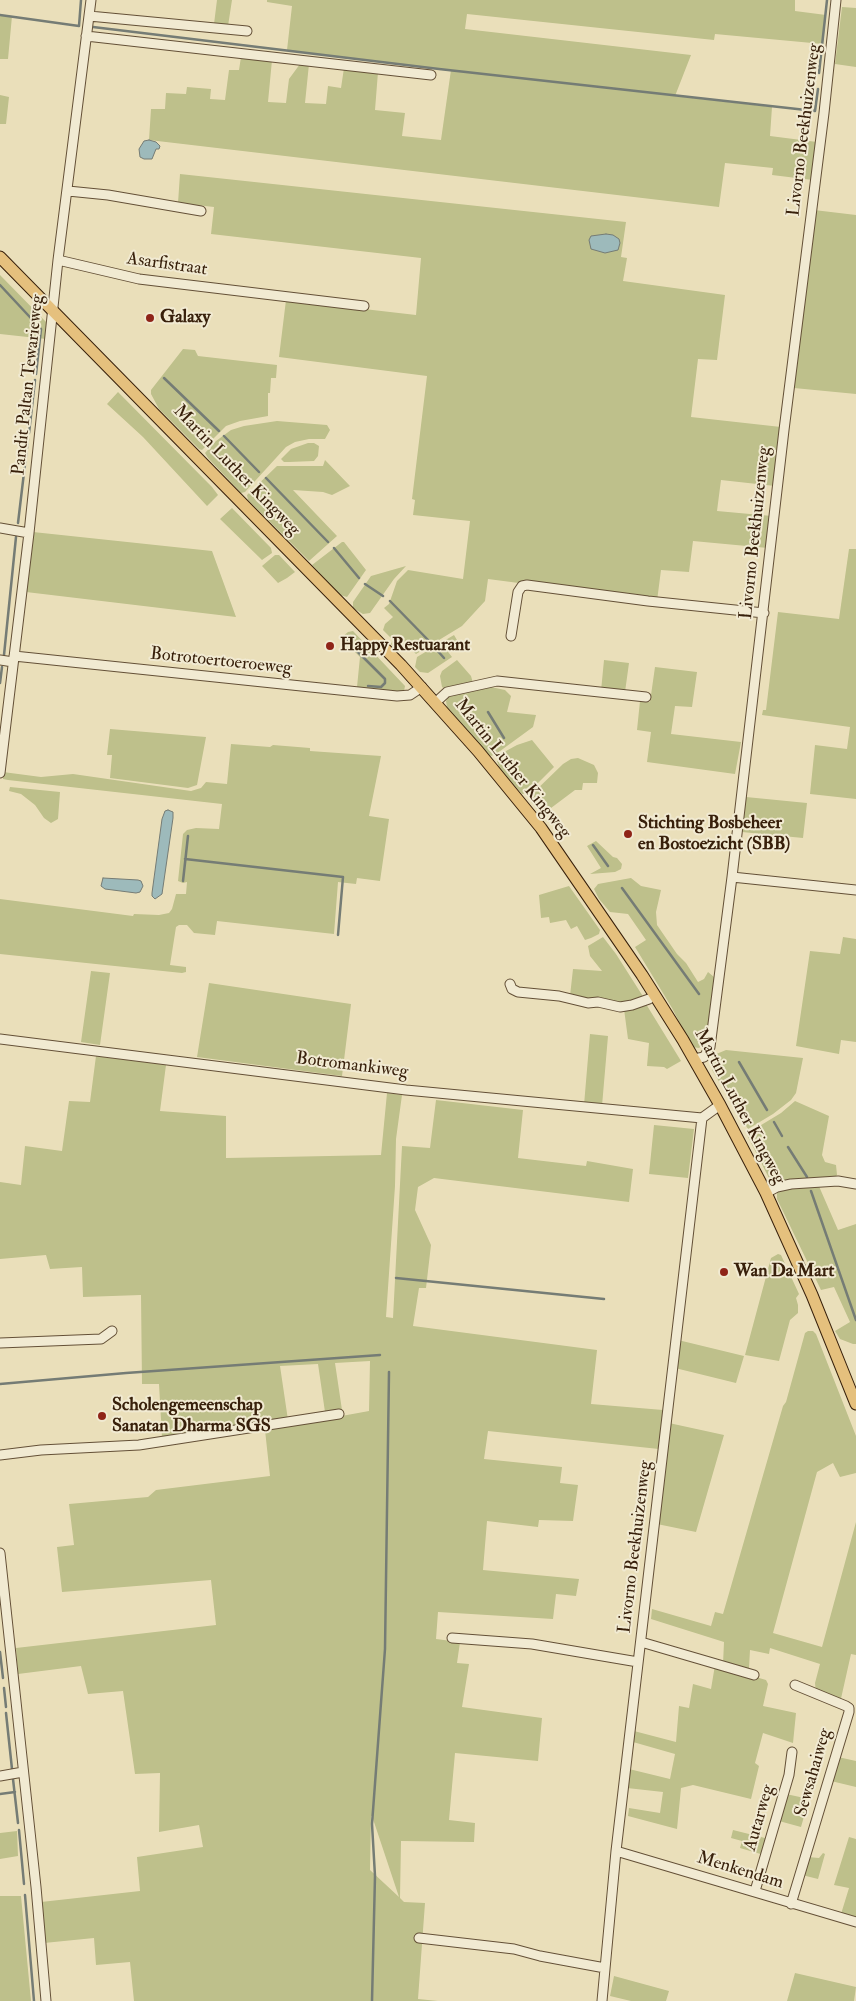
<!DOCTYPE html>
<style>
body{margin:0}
canvas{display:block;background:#eadfba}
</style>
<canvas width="856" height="2001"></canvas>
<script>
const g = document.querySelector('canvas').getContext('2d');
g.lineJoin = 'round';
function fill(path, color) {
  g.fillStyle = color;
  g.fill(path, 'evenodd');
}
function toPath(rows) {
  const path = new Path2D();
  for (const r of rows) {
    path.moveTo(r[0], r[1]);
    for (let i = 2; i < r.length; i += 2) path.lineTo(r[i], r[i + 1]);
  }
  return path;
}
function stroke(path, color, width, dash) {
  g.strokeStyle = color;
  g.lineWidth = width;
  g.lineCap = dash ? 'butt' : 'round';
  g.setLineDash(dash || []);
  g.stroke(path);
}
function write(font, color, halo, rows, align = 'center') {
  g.font = font + ' "IM FELL Double Pica",serif';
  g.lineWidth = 4;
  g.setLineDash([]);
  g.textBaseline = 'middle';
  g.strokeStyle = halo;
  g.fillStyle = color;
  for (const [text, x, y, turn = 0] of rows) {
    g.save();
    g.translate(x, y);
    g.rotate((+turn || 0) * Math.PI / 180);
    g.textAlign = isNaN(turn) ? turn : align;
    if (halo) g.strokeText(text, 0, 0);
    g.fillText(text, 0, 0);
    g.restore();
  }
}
fill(toPath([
 [217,0,232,0,228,26,214,24],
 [267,0,795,0,795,11,826,15,823,44,715,34,714,40,467,14,465,29,691,55,675,96,772,107,770,136,817,142,813,180,772,175,773,168,725,163,719,207,149,140,151,109,165,109,166,93,186,94,187,87,211,89,210,99,225,100,229,70,239,70,241,57,272,60,268,102,286,103,289,79,300,64,309,64,305,103,326,104,328,86,341,88,344,68,378,72,375,110,405,113,402,136,441,140,451,70,287,50,292,6,267,2],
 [842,7,856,8,856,67,835,64],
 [0,15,12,16,8,59,0,59],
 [0,95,9,97,6,124,0,124],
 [180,174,626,222,621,257,627,258,623,281,725,295,717,360,698,359,691,417,781,427,775,486,721,480,717,511,772,516,768,548,693,541,689,572,661,570,657,601,488,579,485,601,462,626,416,654,411,649,396,651,391,644,393,640,383,630,385,624,393,617,384,608,389,604,397,581,408,570,463,579,470,521,413,515,415,500,412,499,427,376,279,357,286,300,416,315,421,258,211,234,214,207,178,203],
 [814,210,856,215,856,394,794,388],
 [0,275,49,325,46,339,0,334],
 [183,349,195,350,198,356,277,365,276,378,271,378,270,393,268,393,268,416,240,421,226,426,202,450,199,449,159,409,151,394,151,390],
 [118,392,212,487,218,495,207,506,143,437,107,404],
 [277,421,327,425,330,430,325,439,309,439,295,442,286,447,245,492,241,493,208,458,205,453,216,441,231,430,244,426],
 [308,443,314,443,319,446,318,456,314,461,289,462,284,462,281,459,291,449],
 [325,460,350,486,332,495,323,492,293,490,337,536,309,561,248,500,247,495,277,466,323,466],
 [232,508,271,548,272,553,262,560,220,519],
 [33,532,212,551,236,617,26,592],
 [342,542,344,542,366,570,347,597,340,595,312,565],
 [849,549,856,549,856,799,810,794,815,745,847,749,850,727,762,715,763,710,766,710,778,612,839,619],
 [275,555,279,555,295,572,287,578,278,583,262,566],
 [406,566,394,579,370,613,363,614,353,608,353,602,371,576],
 [353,631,405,686,404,691,388,693,357,687,360,657,341,638,348,632],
 [454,635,460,645,445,648,452,657,428,673,420,672,415,667,417,657],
 [457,660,471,676,473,683,445,689,442,687,440,676,442,671],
 [604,660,629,663,625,692,601,691],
 [655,667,697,672,692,707,675,706,671,734,741,742,735,774,647,762,651,732,637,730,640,701,650,702],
 [486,686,505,690,511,696,507,712,536,715,533,727,496,754,491,756,486,753,447,707,446,701,451,693],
 [110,729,206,737,197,785,188,788,110,778,112,755,107,755],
 [532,740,554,767,528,793,522,794,500,770,497,761,506,751,517,745],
 [231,744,270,747,273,745,310,748,310,751,381,756,369,816,389,819,380,881,357,878,356,884,338,882,334,934,217,921,215,935,194,933,187,925,179,925,176,927,170,965,186,967,186,972,182,973,0,954,0,899,133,916,134,914,159,915,169,913,172,909,176,894,186,894,187,882,183,883,178,881,183,834,187,830,196,828,219,829,222,804,8,780,3,779,3,772,41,777,73,774,191,791,201,788,206,782,227,784],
 [578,758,594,765,598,773,597,783,583,783,582,790,575,790,547,811,537,809,531,802,530,796,563,764,571,759],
 [10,787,60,792,58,819,51,823,44,818,35,805,21,794,9,791],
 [746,797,807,803,803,838,742,832],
 [596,841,613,857,617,858,622,864,621,869,615,872,590,874,601,868,587,846],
 [631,878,641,886,661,890,656,912,657,925,677,954,686,963,698,982,704,979,708,972,714,977,715,995,708,1038,706,1042,699,1048,692,1047,672,1008,635,947,646,940,628,914,610,912,599,899,594,889,598,884],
 [569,886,600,930,599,934,591,938,585,940,577,926,571,929,566,920,550,923,549,917,541,918,539,895],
 [603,937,616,954,644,998,627,1005,570,996,573,969,602,971,590,956,588,946],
 [843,937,856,939,856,1042,841,1040,839,1054,796,1046,810,951,840,954],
 [91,971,110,973,100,1045,81,1042],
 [209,983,351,1004,342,1076,197,1057],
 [646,1004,681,1061,667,1069,664,1067,647,1066,649,1043,628,1039,624,1009],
 [590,1034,608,1036,602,1106,584,1105],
 [726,1050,803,1058,796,1093,791,1100,773,1114,748,1129,712,1070,712,1059,714,1055],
 [96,1056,166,1065,160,1111,226,1116,226,1158,381,1155,387,1093,402,1095,396,1139,395,1186,386,1317,393,1318,402,1146,430,1148,436,1100,523,1110,518,1158,586,1166,587,1161,633,1169,629,1202,434,1178,418,1187,415,1210,431,1245,426,1288,419,1288,413,1326,597,1350,591,1404,663,1410,659,1449,488,1431,484,1459,562,1467,560,1483,578,1485,573,1521,539,1520,538,1527,487,1521,483,1570,579,1579,576,1596,556,1594,553,1619,438,1612,436,1639,460,1642,457,1663,469,1664,462,1707,542,1718,538,1761,455,1753,449,1820,475,1823,474,1842,401,1841,400,1898,404,1902,425,1903,418,1999,438,2001,134,2001,130,1962,96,1965,94,1938,44,1943,41,1902,140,1891,137,1857,203,1847,199,1825,159,1832,160,1773,135,1774,123,1691,88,1694,81,1666,18,1674,16,1648,216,1625,211,1580,62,1592,57,1547,74,1545,69,1504,148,1497,156,1490,270,1476,265,1430,369,1411,370,1361,335,1363,342,1410,325,1412,318,1364,280,1366,288,1420,162,1438,159,1384,142,1384,141,1295,83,1297,82,1267,50,1269,46,1255,0,1259,0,1182,21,1185,25,1146,62,1151,69,1101,90,1102],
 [371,1816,372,1816,399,1897,370,1870],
 [795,1101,829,1116,822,1155,825,1162,836,1165,837,1175,835,1177,774,1185,772,1184,747,1135,748,1133,781,1113],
 [654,1125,694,1129,688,1178,649,1174],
 [818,1184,838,1230,856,1224,856,1344,853,1344,840,1339,835,1331,850,1322,834,1287,821,1290,777,1199,777,1192,781,1189],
 [778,1254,781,1255,799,1294,796,1298,798,1305,798,1313,790,1320,779,1361,745,1355,771,1258],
 [808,1331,813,1331,816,1334,856,1436,856,1473,840,1477,833,1463,817,1472,773,1633,822,1647,856,1522,856,1655,851,1654,840,1703,816,1693,815,1683,820,1664,770,1648,769,1654,750,1650,749,1668,745,1670,723,1664,724,1642,651,1619,652,1609,711,1626,715,1612,723,1614,783,1406,786,1402,805,1333],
 [678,1340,744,1356,736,1383,675,1368],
 [669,1423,724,1435,696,1532,657,1524],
 [715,1665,766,1680,768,1684,763,1706,796,1713,793,1743,763,1733,755,1763,759,1766,751,1799,693,1785,681,1788,677,1829,628,1816,629,1808,660,1813,663,1792,627,1788,629,1769,670,1779,675,1754,633,1742,634,1731,676,1742,679,1706,689,1708,693,1684,711,1689],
 [838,1757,856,1761,856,1787,831,1781],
 [786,1794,809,1799,801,1827,779,1821],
 [733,1830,769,1839,764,1855,740,1848,742,1841,731,1838],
 [17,1831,18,1856,0,1859,0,1833],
 [849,1837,856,1839,856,1918,841,1914,849,1888,834,1885],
 [823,1853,825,1854,818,1879,802,1875,808,1857,819,1858],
 [0,1896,21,1896,31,2001,0,2001],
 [795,1973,856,1987,854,2001,787,2001],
 [614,1976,669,1991,666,2001,631,2001,610,1996]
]), '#bec08b');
const water = toPath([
 [149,140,156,142,160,146,159,149,156,149,152,159,144,159,140,157,139,149,144,141,149,140],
 [606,234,613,235,619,239,620,243,618,250,605,253,591,249,589,240,591,236,606,234],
 [168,810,173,812,173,818,162,894,155,899,152,896,152,893,162,819,165,811,168,810],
 [103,878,138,880,141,881,143,886,140,892,136,893,105,889,101,886,103,878]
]);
fill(water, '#9dbabb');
stroke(water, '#757c75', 1);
stroke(toPath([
 [0,15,79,26,81,0],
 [93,27,439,69,815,111,818,89],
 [819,73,827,0],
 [0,285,41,329,36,374],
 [164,378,219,431],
 [29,433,35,380],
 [224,436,259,472],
 [266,478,328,542],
 [18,523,28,439],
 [334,548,359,578],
 [365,584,383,596],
 [390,601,430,642],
 [344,638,385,679,385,683,381,687,368,686],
 [436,649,444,658],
 [4,655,16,537],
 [0,683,2,667],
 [488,712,504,738],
 [593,845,608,866],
 [185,859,343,877,338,935],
 [183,881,188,836],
 [622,888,699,994],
 [739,1062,767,1110],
 [774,1122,782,1136],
 [788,1147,807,1177],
 [811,1191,856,1320],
 [396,1278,604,1299],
 [0,1384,126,1373,380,1355],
 [0,1652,3,1678],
 [4,1688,6,1707],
 [6,1713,12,1769],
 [13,1779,18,1823],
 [0,1794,15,1792],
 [19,1830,24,1884],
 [25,1895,34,2001],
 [372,2001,375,1876,372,1824,385,1649,389,1372]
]), '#757c75', 2.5);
const minor = toPath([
 [89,16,247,31],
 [86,36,431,75],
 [68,191,108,195,201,211],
 [58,260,139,279,364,306],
 [0,528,29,533],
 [511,636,518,592,522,586,527,585,648,601,764,613],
 [14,656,397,696,410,695,422,687],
 [0,660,13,662],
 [435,703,447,692,497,681,646,697],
 [0,773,29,533,58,260,91,0],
 [732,877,856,890],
 [510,984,512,989,518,992,559,996,588,1003,598,1002,620,1007,632,1005,649,999],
 [0,1039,406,1090,702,1118],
 [694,1059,704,1057,710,1047,732,877,784,430,824,113,836,0],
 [766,1193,777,1187,791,1184,838,1181,856,1184],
 [0,1343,101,1339,112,1331],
 [0,1455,41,1450,139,1445,339,1414],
 [0,1553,36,1887,46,2001],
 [452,1638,532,1644,638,1662],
 [641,1642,754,1675],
 [0,1776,23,1772],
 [616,1851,856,1922],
 [755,1891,789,1775,792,1752],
 [791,1904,849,1712,849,1708,846,1706,795,1685],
 [419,1938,514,1949,540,1956,605,1968],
 [602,2001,616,1851,702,1118,720,1105]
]);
const major = toPath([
 [0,257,401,665,478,751,541,828,642,975,683,1040,720,1105,766,1193,812,1295,856,1404]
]);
stroke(minor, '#645037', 11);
stroke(major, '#38200b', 13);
stroke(minor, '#f1ead2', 9);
stroke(major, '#e5c07d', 11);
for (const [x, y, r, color] of [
 [150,318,5,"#8f2418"],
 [330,646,5,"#8f2418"],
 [628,834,5,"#8f2418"],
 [724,1272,5,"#8f2418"],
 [102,1416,5,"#8f2418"]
]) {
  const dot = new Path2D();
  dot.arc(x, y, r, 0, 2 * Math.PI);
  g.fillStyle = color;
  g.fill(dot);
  stroke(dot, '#f1ead2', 2);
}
write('18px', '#38200b', '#f1ead2', [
 ["Livorno Beekhuizenweg",805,130,-83],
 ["Asarfistraat",167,265,8],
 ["Pandit Paltan Tewarieweg",29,385,-84],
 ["Martin Luther Kingweg",236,471,46],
 ["Livorno Beekhuizenweg",756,533,-84],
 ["Botrotoertoeroeweg",221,662,6],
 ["Martin Luther Kingweg",512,769,51],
 ["Botromankiweg",352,1066,7],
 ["Martin Luther Kingweg",739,1107,62],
 ["Livorno Beekhuizenweg",636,1547,-83],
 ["Sewsahaiweg",814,1773,-74],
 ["Autarweg",760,1818,-74],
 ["Menkendam",740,1871,17]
]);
write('bold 18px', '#38200b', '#f1ead2', [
 ["Galaxy",160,318],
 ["Happy Restuarant",340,646],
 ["Stichting Bosbeheer",638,824],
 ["en Bostoezicht (SBB)",638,845],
 ["Wan Da Mart",734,1272],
 ["Scholengemeenschap",112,1406],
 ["Sanatan Dharma SGS",112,1427]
], 'left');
</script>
